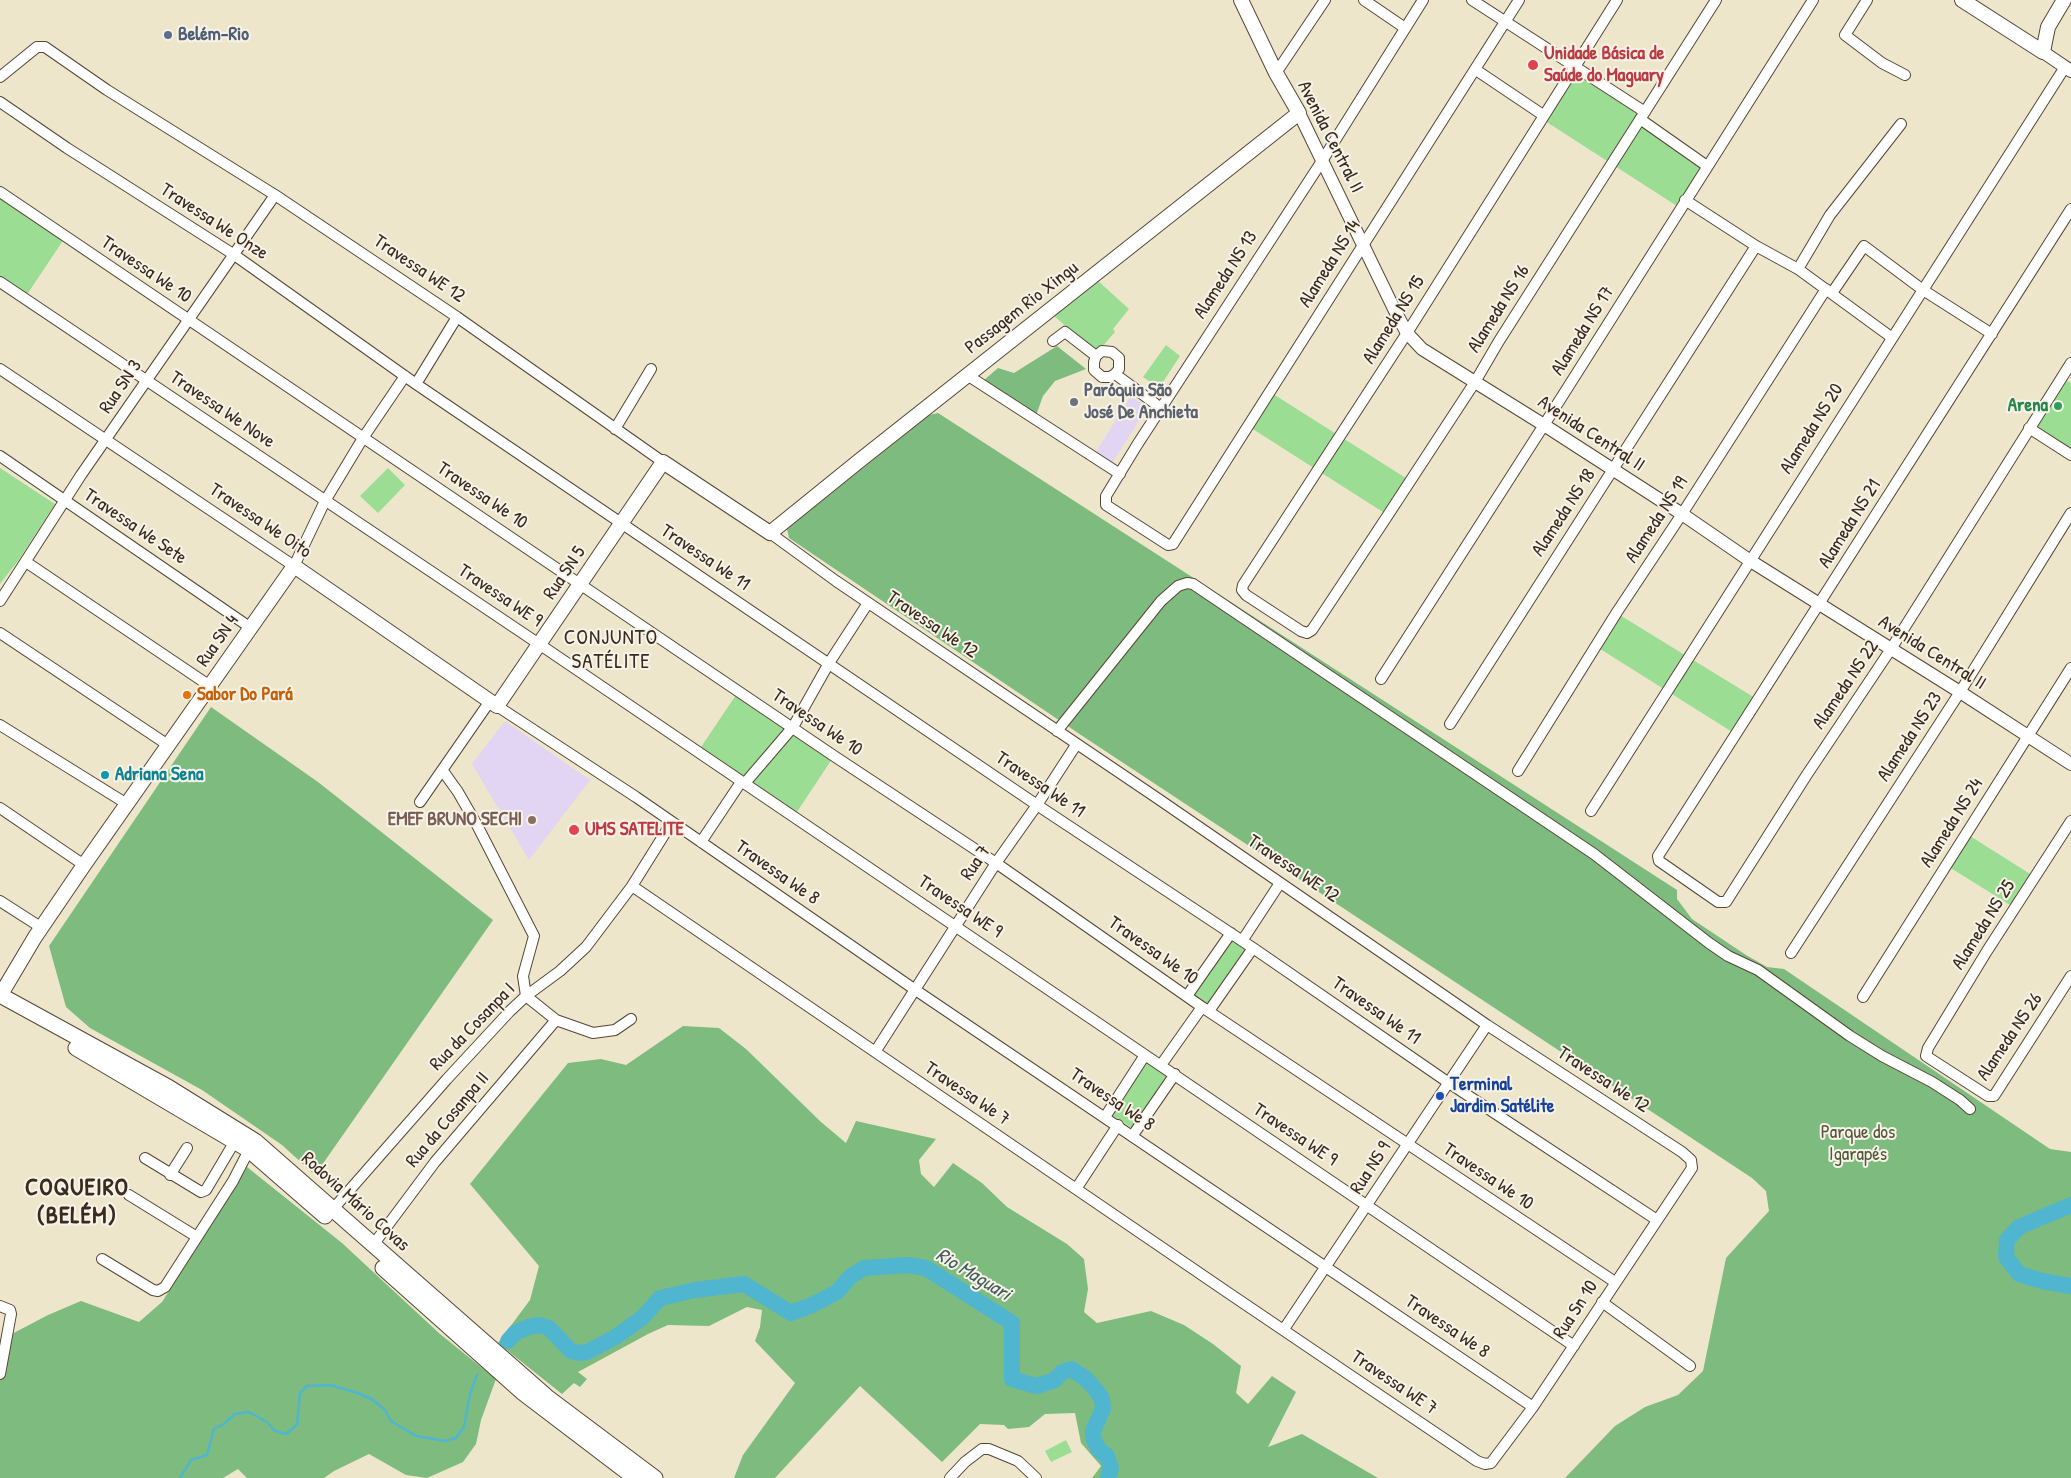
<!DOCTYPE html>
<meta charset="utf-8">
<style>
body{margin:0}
canvas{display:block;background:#eee6ca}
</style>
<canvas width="2071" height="1478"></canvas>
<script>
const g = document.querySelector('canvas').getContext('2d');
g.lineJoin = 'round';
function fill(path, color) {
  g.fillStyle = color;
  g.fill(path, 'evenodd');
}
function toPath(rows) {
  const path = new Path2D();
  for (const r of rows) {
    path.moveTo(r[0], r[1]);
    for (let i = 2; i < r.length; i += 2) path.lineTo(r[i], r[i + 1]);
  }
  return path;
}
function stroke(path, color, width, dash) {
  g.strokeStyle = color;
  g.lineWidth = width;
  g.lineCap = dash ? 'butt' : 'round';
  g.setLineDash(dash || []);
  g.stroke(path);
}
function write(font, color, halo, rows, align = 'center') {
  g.font = font + ' "Patrick Hand",sans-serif';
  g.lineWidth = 4;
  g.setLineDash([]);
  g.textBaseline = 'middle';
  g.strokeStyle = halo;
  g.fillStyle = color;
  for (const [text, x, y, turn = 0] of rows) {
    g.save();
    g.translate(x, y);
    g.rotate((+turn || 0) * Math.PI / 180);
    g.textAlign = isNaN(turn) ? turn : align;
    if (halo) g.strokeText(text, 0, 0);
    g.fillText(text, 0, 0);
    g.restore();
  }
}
fill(toPath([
 [1131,396,1147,408,1111,465,1094,455],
 [505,721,590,780,529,860,472,764]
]), '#e2d4f3');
fill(toPath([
 [1574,67,1643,112,1638,121,1706,167,1680,208,1542,119],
 [0,196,64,239,26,296,0,279],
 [1097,280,1129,309,1113,329,1115,332,1102,347,1094,351,1053,315],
 [1166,345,1180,356,1159,388,1143,377],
 [2062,378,2071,383,2071,453,2030,428],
 [1270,392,1409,480,1386,514,1248,426],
 [0,468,55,504,18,561,0,584],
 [388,468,405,485,378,513,360,496],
 [1618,614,1760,701,1737,735,1597,647],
 [738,692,834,756,793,818,697,753],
 [1970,836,2035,877,2015,908,1949,867],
 [1231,939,1246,950,1208,1006,1192,995],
 [1148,1061,1168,1075,1132,1128,1112,1115],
 [1066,1440,1072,1452,1051,1462,1045,1451]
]), '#9cdd94');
fill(toPath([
 [1057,346,1086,369,1055,381,1043,396,1035,418,983,381,998,368,1014,373],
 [938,413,1677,890,1677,899,1692,919,1746,955,1767,967,1784,969,2050,1149,2071,1152,2071,1478,1565,1478,1615,1426,1645,1407,1678,1395,1703,1371,1726,1258,1769,1211,1766,1191,1752,1178,1081,735,789,538,787,529,929,415],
 [211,707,318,782,493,920,315,1175,282,1145,202,1090,90,1028,66,1007,49,946],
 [683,1026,719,1028,746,1049,821,1122,846,1143,856,1121,936,1139,919,1160,921,1174,934,1187,953,1163,982,1183,1007,1207,1067,1244,1084,1259,1088,1289,1084,1312,1097,1323,1151,1311,1184,1325,1213,1344,1241,1366,1236,1393,1248,1404,1272,1376,1296,1392,1268,1447,1302,1434,1378,1478,1092,1478,1101,1466,1081,1443,1075,1413,1045,1414,1029,1427,1008,1429,1004,1425,980,1424,942,1462,860,1386,775,1478,734,1478,743,1455,795,1383,755,1341,760,1327,762,1310,747,1307,709,1326,668,1325,648,1334,578,1372,587,1379,580,1387,574,1383,562,1394,498,1343,530,1300,539,1266,470,1184,568,1063,601,1059,626,1065],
 [247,1167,342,1243,440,1334,496,1379,481,1420,476,1444,463,1462,427,1478,406,1475,369,1454,334,1471,324,1478,247,1478,238,1469,223,1478,0,1478,0,1373,8,1336,48,1315,81,1301,139,1322,162,1302]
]), '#7dbc7e');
stroke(toPath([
 [180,1478,191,1460,207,1455,214,1429,224,1424,235,1414,249,1412,267,1422,275,1431,286,1434,297,1425,300,1393,307,1386,330,1385,358,1393,373,1400,385,1410,391,1421,416,1436,445,1441,456,1438,464,1427,470,1394,477,1375]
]), '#50b5cf', 2.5);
stroke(toPath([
 [2071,1205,2019,1227,2007,1240,2006,1257,2019,1274,2042,1281,2071,1286],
 [508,1341,515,1333,528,1327,540,1325,549,1328,571,1351,579,1353,587,1352,614,1338,642,1318,660,1298,695,1290,744,1284,791,1313,812,1305,837,1292,850,1277,864,1268,908,1265,926,1268,1012,1323,1012,1379,1036,1386,1055,1380,1062,1372,1071,1369,1085,1378,1096,1390,1102,1399,1103,1409,1093,1431,1093,1438,1099,1450,1107,1456,1111,1468,1108,1478]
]), '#50b5cf', 16);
const minor = toPath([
 [1364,0,1405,28],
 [1423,0,1322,161,1137,445,1106,496,1106,505,1168,545,1173,544,1519,0],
 [1472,0,1645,112],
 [1617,0,1407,333,1243,585,1242,590,1246,595,1301,631,1307,633,1312,630,1388,515,1475,382,1499,341,1716,0],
 [1867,0,1845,35,1882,63,1905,75],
 [1476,70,1543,115],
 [1276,73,1325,0],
 [0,77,37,47,45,47,107,90,275,195,457,317,663,462],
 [0,102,67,148,233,254,416,384,1037,805,1253,948,1449,1083,1657,1220],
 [1640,119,1707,166],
 [0,192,834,756,996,863,1202,1007,1615,1282],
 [1685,200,1756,246,1798,269,1891,337],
 [2071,209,1658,856,1659,861,1718,902,1726,902,1806,776,1891,649,2071,363],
 [1798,269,1830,215,1901,124],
 [0,282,539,644,1574,1346],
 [1832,293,1864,246,1923,290,1992,334],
 [1053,341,1065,332,1096,356],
 [0,369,294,566,325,501,363,438,405,376],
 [1115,374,1110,377,1102,377,1094,370,1094,362,1096,356,1102,351,1112,352,1119,358,1119,369,1115,374,1161,408],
 [967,375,1120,474],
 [416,384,457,317],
 [2029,428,2071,455],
 [615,429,651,369],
 [0,456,251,628],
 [26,562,210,686],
 [0,601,81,475,275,195],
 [0,633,168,745],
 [1381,679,1544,425,1813,0],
 [497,706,636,797,914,989,1533,1407],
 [1450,724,1756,246],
 [0,725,127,804],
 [1057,731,1161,601,1178,586,1187,583,1193,584,1594,854,1709,943,1728,956,1758,970,1850,1036,1882,1056,1932,1082,1960,1100,1970,1109],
 [443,771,458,792,477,825,534,936,523,976,526,996],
 [1518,771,1617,612,1682,514,1826,289],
 [745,783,793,727,829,663,868,603],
 [420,802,490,701],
 [0,808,84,865],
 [1591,811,2065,67],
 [2071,821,1987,951,1928,1048,1926,1056,1988,1096,1994,1096,2071,976],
 [701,842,741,782],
 [632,886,1230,1294,1477,1461,1485,1464,1491,1463,1533,1407,1692,1168,1691,1160,1682,1152,1487,1025,1157,798,836,581,770,533],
 [0,901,42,928],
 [1242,941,1280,883],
 [1791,953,1960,692,2071,513],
 [526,996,556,1020,593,1033,615,1030,631,1019],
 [1187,996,1231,933],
 [1863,997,2071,668],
 [1209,1011,1253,948],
 [875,1052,996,863,1037,805,1076,745],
 [1161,1065,1202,1007],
 [1105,1117,1145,1055],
 [1133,1135,1175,1074],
 [145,1158,201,1192,206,1190,235,1141],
 [170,1175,187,1148],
 [1076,1189,1118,1125],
 [129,1195,197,1237],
 [333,1209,447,1079,510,1011,526,996,560,971,586,947,632,886,672,822],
 [373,1245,435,1162,556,1020],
 [102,1259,153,1290,158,1291,165,1287,233,1181,249,1150],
 [1602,1302,1690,1366],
 [0,1306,10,1310,11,1314,0,1374],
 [1284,1329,1487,1025],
 [950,1478,965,1462,982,1449,989,1449,1018,1461,1036,1478]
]);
const tertiary = toPath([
 [2043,52,2071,71],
 [1299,113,1396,313,1407,333,1422,349,1544,425,1682,514,1749,560,1960,692,2071,764]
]);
const secondary = toPath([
 [1962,0,2043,52,2048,27,2064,0],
 [0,996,35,937,84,865,294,566,497,706,663,462,770,533,859,461,1299,113,1276,73,1241,0]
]);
const primary = toPath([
 [0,995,168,1087,255,1141,547,1397,655,1478],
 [76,1048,249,1150,325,1216],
 [383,1268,522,1392,635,1478]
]);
stroke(minor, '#564638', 12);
stroke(tertiary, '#564638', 14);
stroke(secondary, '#564638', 16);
stroke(primary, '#564638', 17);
stroke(minor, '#fff', 10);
stroke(tertiary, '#fff', 12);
stroke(secondary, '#fff', 14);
stroke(primary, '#fff', 15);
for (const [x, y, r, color] of [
 [168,35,5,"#5c6f8a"],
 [1533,65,6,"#e0444e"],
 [1074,402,5,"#6b7280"],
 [2058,406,5,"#2e9e5b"],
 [187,695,5,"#e8710a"],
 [105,775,5,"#0f9aa8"],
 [532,820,5,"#8d6e63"],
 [574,830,6,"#e0444e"],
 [1440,1096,5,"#1a4fb4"]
]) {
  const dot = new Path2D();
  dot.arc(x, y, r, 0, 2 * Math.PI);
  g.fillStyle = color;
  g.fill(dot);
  stroke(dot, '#f7f3e8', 2);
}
write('bold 19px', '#4e5e75', '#f7f3e8', [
 ["Belém-Rio",178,35]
], 'left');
write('bold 19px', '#be3a42', '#f7f3e8', [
 ["Unidade Básica de",1544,54],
 ["Saúde do Maguary",1544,76],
 ["UMS SATELITE",585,830]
], 'left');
write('19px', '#3b2a1e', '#f7f3e8', [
 ["Avenida Central II",1330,137,63],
 ["Travessa We Onze",214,222,33],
 ["Alameda NS 14",1330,264,-58],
 ["Travessa WE 12",419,269,34],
 ["Travessa We 10",146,270,34],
 ["Alameda NS 13",1226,275,-57],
 ["Passagem Rio Xingu",1022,308,-38],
 ["Alameda NS 16",1499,309,-58],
 ["Alameda NS 15",1394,320,-58],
 ["Alameda NS 17",1583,331,-58],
 ["Rua SN 3",121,387,-56],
 ["Travessa We Nove",222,410,34],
 ["Alameda NS 20",1812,429,-58],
 ["Avenida Central II",1591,434,33],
 ["Travessa We 10",482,496,34],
 ["Alameda NS 18",1564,513,-57],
 ["Alameda NS 19",1657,520,-57],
 ["Travessa We Oito",260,521,34],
 ["Alameda NS 21",1850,524,-58],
 ["Travessa We Sete",135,527,34],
 ["Travessa We 11",705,558,34],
 ["Rua SN 5",565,573,-56],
 ["Travessa WE 9",500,596,34],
 ["Travessa We 12",932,625,34],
 ["Rua SN 4",218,641,-55],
 ["Avenida Central II",1932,653,32],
 ["Alameda NS 22",1846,685,-56],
 ["Travessa We 10",817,723,34],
 ["Alameda NS 23",1910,737,-57],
 ["Travessa We 11",1040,785,34],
 ["Alameda NS 24",1952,823,-58],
 ["Rua 7",976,863,-56],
 ["Travessa WE 12",1293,869,34],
 ["Travessa We 8",777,873,35],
 ["Travessa WE 9",960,907,34],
 ["Alameda NS 25",1984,925,-58],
 ["Travessa We 10",1153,951,35],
 ["Travessa We 11",1376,1011,35],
 ["Rua da Cosanpa I",473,1027,-46],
 ["Alameda NS 26",2010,1037,-56],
 ["Travessa We 12",1603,1080,33],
 ["Travessa We 7",967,1094,34],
 ["Travessa We 8",1112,1100,34],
 ["Rua da Cosanpa II",448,1120,-50],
 ["Travessa WE 9",1295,1135,34],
 ["Rua NS 9",1371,1168,-57],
 ["Travessa We 10",1488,1177,34],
 ["Rodovia Mário Covas",355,1202,42],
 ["Rua Sn 10",1576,1310,-57],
 ["Travessa We 8",1447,1327,34],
 ["Travessa WE 7",1394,1383,34]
]);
write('bold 19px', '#5b616d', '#f7f3e8', [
 ["Paróquia São",1084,391],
 ["José De Anchieta",1084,413]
], 'left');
write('bold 19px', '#27864d', '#f7f3e8', [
 ["Arena",2048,406]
], 'right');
write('bold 19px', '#c56008', '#f7f3e8', [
 ["Sabor Do Pará",197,695]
], 'left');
write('bold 19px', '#0d838f', '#f7f3e8', [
 ["Adriana Sena",115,775]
], 'left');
write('bold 19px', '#785e54', '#f7f3e8', [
 ["EMEF BRUNO SECHI",522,820]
], 'right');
write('bold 19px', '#164399', '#f7f3e8', [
 ["Terminal",1450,1085],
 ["Jardim Satélite",1450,1107]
], 'left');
write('19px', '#53573c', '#f7f3e8', [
 ["Parque dos",1858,1133],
 ["Igarapés",1858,1155]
]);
write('italic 20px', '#425b5c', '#f7f3e8', [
 ["Rio Maguari",973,1275,31]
]);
g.letterSpacing = '1px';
write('21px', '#3b2a1e', '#f7f3e8', [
 ["CONJUNTO",611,638],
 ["SATÉLITE",611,662]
]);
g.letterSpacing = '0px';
g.letterSpacing = '1px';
write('bold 24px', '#3b2a1e', '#f7f3e8', [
 ["COQUEIRO",77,1189],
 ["(BELÉM)",77,1217]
]);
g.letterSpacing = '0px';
</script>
